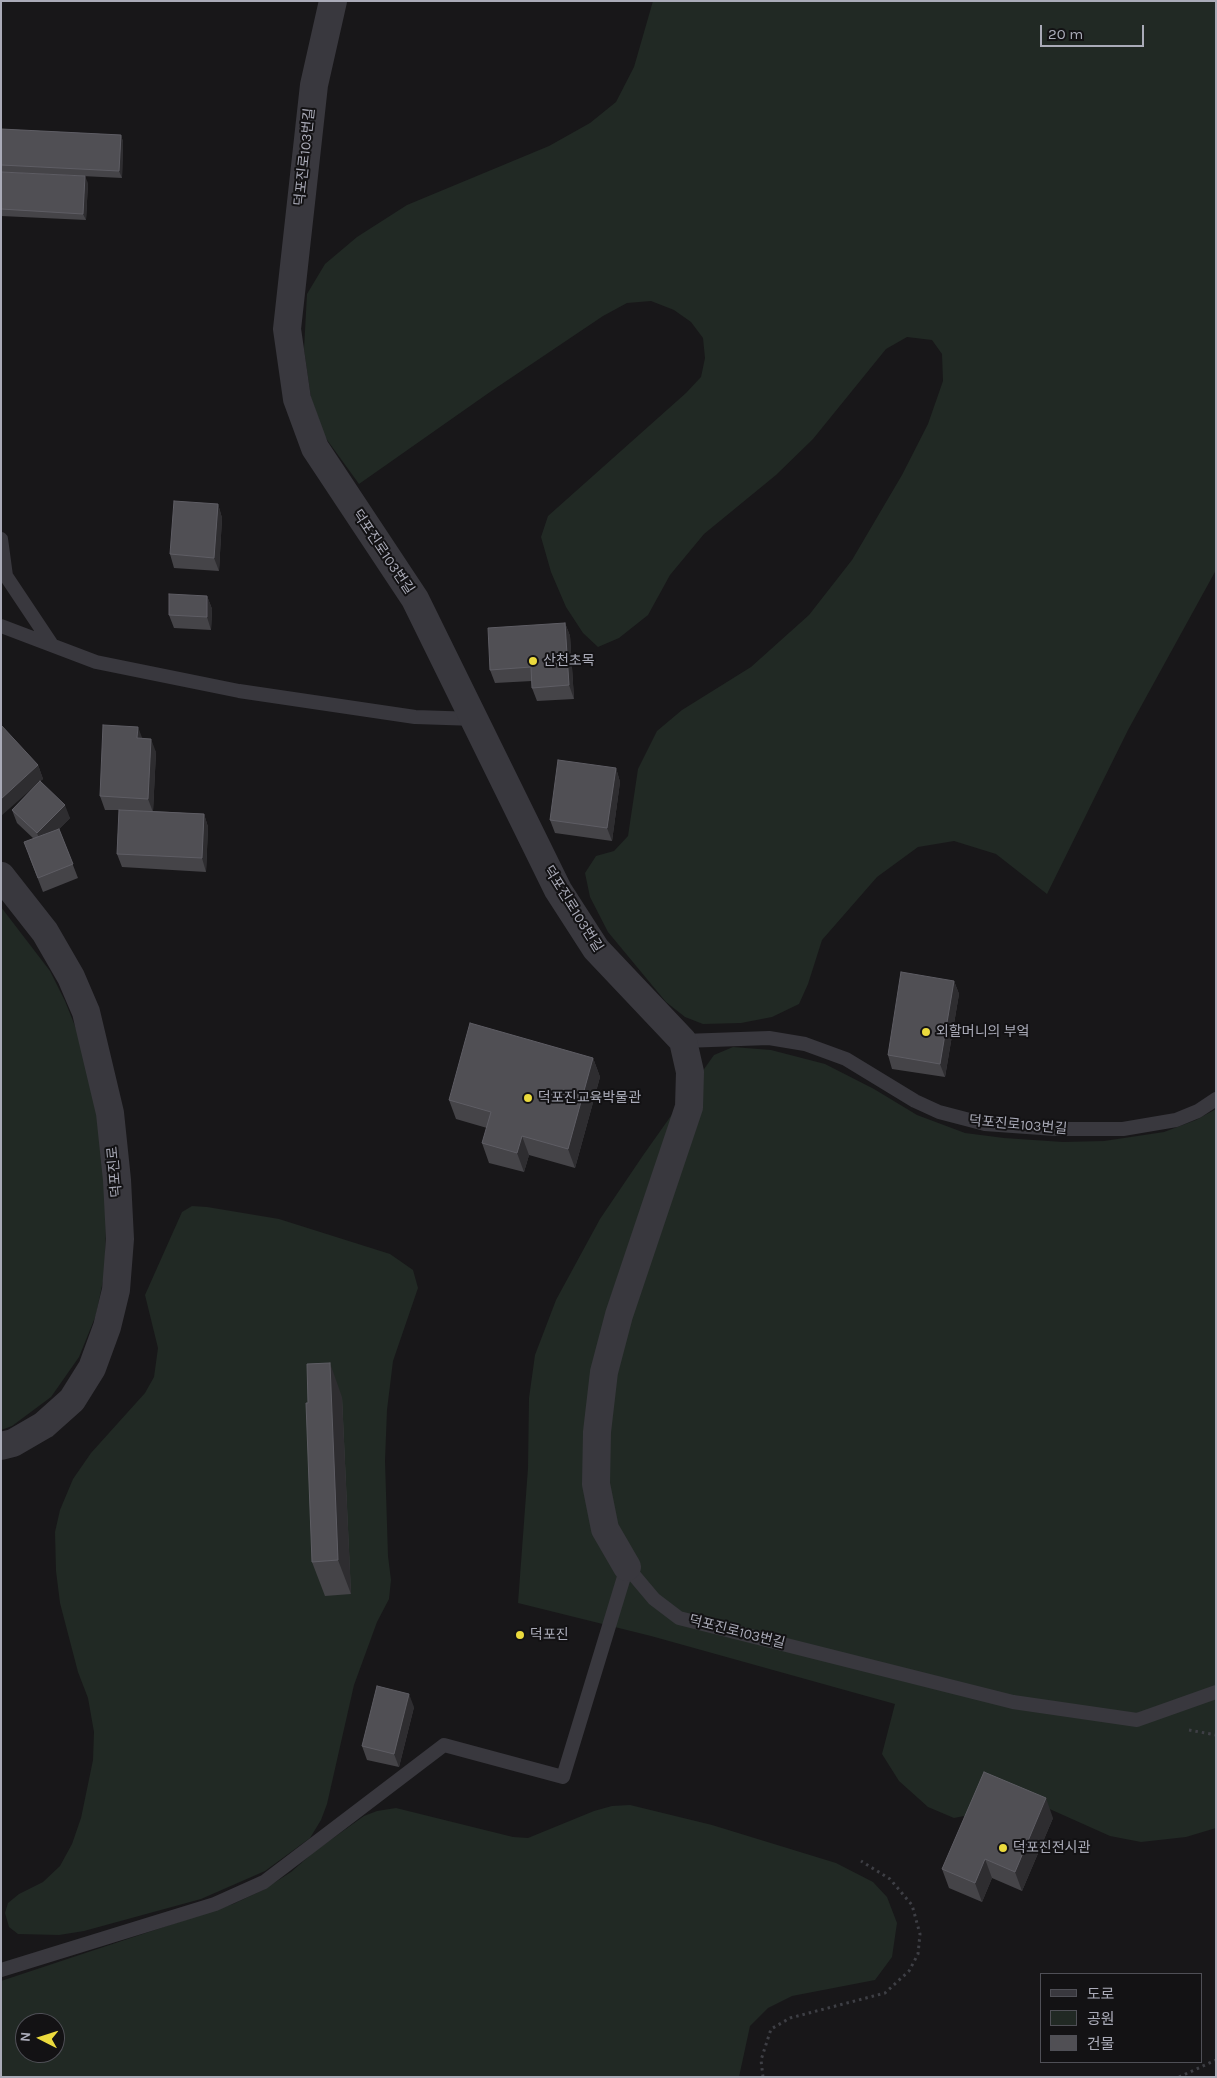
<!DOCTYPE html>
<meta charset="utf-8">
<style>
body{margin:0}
#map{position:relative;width:1217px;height:2078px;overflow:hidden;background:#181719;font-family:Karla,"Noto Sans KR",sans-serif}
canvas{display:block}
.frame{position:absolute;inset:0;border:2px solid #aaabb8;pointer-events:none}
.legend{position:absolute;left:1040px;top:1973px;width:162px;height:90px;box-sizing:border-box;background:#131214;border:1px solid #4f4f56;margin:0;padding:6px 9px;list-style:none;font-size:15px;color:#aaabb8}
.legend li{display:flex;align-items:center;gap:10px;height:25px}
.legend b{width:25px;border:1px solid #4f4f56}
.north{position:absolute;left:15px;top:2013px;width:50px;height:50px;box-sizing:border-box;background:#131214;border:1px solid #4f4f56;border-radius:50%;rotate:275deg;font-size:14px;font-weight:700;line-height:20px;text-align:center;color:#aaabb8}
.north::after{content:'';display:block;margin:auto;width:18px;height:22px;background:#ebda3d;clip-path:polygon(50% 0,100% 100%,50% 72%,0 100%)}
.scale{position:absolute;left:1040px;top:25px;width:104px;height:22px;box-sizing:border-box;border:2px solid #aaabb8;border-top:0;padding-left:6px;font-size:15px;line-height:18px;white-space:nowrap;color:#aaabb8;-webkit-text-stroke:4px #131214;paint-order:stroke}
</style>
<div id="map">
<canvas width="1217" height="2078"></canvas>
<div class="frame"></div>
<ul class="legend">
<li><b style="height:6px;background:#39383e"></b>도로</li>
<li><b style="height:14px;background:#212924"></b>공원</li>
<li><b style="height:14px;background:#504f54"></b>건물</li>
</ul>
<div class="north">N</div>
<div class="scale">20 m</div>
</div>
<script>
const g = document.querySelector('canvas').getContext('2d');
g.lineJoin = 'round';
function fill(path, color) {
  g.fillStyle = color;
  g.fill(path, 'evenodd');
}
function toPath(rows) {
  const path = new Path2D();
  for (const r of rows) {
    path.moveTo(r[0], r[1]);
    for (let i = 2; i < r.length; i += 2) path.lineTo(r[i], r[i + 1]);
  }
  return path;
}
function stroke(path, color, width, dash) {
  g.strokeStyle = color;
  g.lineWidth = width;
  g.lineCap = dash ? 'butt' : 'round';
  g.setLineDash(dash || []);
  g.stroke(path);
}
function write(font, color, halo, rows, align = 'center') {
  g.font = font + ' Karla,"Noto Sans KR",sans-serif';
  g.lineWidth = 4;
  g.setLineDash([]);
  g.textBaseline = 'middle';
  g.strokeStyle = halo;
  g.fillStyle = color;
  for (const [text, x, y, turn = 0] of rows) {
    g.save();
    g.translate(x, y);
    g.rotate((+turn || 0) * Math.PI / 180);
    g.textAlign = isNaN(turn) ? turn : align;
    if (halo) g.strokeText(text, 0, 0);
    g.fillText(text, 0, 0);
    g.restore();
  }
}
fill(toPath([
 [653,1,1216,1,1216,570,1128,730,1047,894,996,854,954,841,918,847,877,877,822,940,808,984,799,1004,772,1017,741,1023,703,1024,685,1017,666,1002,608,932,590,897,585,873,596,856,614,851,628,836,638,769,657,731,682,710,751,667,809,615,852,560,902,475,928,424,943,381,942,354,932,340,907,337,886,349,813,439,776,475,704,534,670,575,648,615,619,638,598,647,583,633,566,607,551,572,541,537,548,516,686,393,701,377,705,358,703,338,691,322,674,310,651,301,627,303,603,316,490,392,359,484,325,437,311,398,304,349,307,294,325,264,357,237,407,205,549,146,590,123,616,102,634,67],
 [1,907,50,971,65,1001,81,1041,96,1104,104,1165,106,1224,105,1271,96,1315,79,1357,51,1397,12,1426,1,1430],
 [733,1047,771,1050,825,1064,874,1089,917,1115,965,1133,1004,1138,1063,1142,1104,1141,1164,1132,1196,1120,1216,1109,1216,1828,1186,1837,1141,1842,1110,1836,987,1781,969,1815,954,1818,928,1807,899,1781,882,1754,895,1704,651,1636,518,1603,528,1468,529,1398,535,1355,556,1300,600,1219,644,1154,714,1055],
 [192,1206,207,1207,279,1219,390,1254,413,1270,418,1288,393,1361,387,1410,385,1461,388,1556,391,1580,389,1599,377,1622,354,1685,327,1804,321,1820,310,1838,265,1871,201,1899,84,1931,59,1935,18,1934,9,1927,5,1913,8,1903,19,1894,43,1882,60,1866,72,1844,81,1818,93,1760,94,1732,88,1698,78,1672,60,1603,56,1571,55,1532,60,1510,73,1479,91,1453,145,1393,154,1377,158,1348,145,1295,182,1212],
 [630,1805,712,1825,836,1863,873,1882,887,1897,897,1923,892,1957,875,1980,792,1996,768,2008,750,2026,739,2077,1,2077,1,1981,233,1904,263,1890,291,1872,315,1851,364,1816,377,1811,396,1808,513,1837,528,1838,594,1811,612,1806],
 [25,2023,55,2023,55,2053,25,2053]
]), '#212924');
stroke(toPath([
 [1189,1730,1216,1735],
 [763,2077,761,2060,771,2029,790,2018,885,1993,909,1971,918,1954,920,1934,912,1905,890,1879,861,1861],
 [1179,2077,1216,2060]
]), '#3e3f45', 3, [2.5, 4]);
stroke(toPath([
 [1,539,6,576,52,645],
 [1,626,96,662,239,691,415,717,476,719],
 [683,1041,769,1038,805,1044,846,1059,915,1101,939,1112,985,1124,1055,1129,1123,1129,1176,1120,1198,1111,1216,1099],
 [627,1567,654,1599,679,1618,1013,1702,1137,1720,1216,1692],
 [1,1970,215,1904,264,1882,444,1745,563,1777,627,1567]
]), '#39383e', 14);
stroke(toPath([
 [333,1,314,85,287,329,297,399,315,448,415,599,558,890,596,949,683,1041,690,1072,689,1107,619,1315,604,1372,597,1432,596,1484,605,1529,627,1567],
 [1,876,45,932,71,977,86,1012,110,1113,117,1180,120,1239,116,1290,107,1327,92,1368,72,1400,44,1425,13,1443,1,1446]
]), '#39383e', 28);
fill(toPath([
 [1,129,121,135,123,142,122,178,1,172],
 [1,172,88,183,86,220,1,216],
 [218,504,222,518,219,571,174,568,170,554],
 [207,596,212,609,211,630,174,628,169,615],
 [565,623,570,636,574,699,537,701,532,688,532,681,495,683,490,670],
 [142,738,156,752,153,811,204,814,208,827,206,872,122,867,117,854,119,810,105,810,100,796],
 [38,765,43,779,40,781,70,818,59,829,78,878,43,892,29,856,34,839,17,823,12,810,37,784],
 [616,768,620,782,612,841,555,833,550,820],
 [954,981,959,994,945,1077,892,1069,888,1055],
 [593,1058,600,1077,575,1168,529,1155,524,1172,489,1163,482,1143,487,1128,456,1119,449,1100],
 [342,1397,351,1594,325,1596,312,1562],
 [414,1707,399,1767,367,1760,362,1746],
 [1053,1818,1022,1891,992,1878,982,1902,949,1888,942,1869]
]), '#454448');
fill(toPath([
 [121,135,123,142,122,178,119,171],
 [85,176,88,183,86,220,83,214],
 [218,504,222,518,219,571,214,558],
 [207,596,212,609,211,630,207,617],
 [565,623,570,636,574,699,569,685],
 [138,727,143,740,137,738],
 [151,739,156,752,153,812,148,799],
 [38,765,43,779,1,816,1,799],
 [616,768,620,782,612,841,607,828],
 [65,805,70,818,42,847,37,833],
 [204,814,208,827,206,872,202,858],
 [954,981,959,994,945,1077,940,1064],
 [593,1058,600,1077,575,1168,568,1149],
 [522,1136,529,1155,524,1172,517,1153],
 [330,1363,342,1397,351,1594,338,1560],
 [409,1694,414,1707,399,1767,394,1754],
 [1046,1798,1053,1818,1022,1891,1015,1872],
 [985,1859,992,1878,982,1902,975,1883]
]), '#2e2d30');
const building = toPath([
 [1,129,121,135,119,171,1,165,1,129],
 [1,172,85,176,83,214,1,209,1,172],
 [174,501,218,504,214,558,170,554,174,501],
 [169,594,207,596,207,617,169,615,169,594],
 [565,623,569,685,532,688,531,667,490,670,488,628,565,623],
 [1,725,38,765,1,799,1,725],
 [103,725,138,727,137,738,151,739,148,799,100,796,103,725],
 [558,760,616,768,607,828,550,820,558,760],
 [40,781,65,805,37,833,12,810,40,781],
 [119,810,204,814,202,858,117,854,119,810],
 [59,829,73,864,38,878,24,842,59,829],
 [901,972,954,981,940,1064,888,1055,901,972],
 [470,1023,593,1058,568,1149,522,1136,517,1153,482,1143,491,1112,449,1100,470,1023],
 [330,1363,338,1560,312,1562,306,1403,308,1403,307,1364,330,1363],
 [377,1686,409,1694,394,1754,362,1746,377,1686],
 [984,1772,1046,1798,1015,1872,985,1859,975,1883,942,1869,984,1772]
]);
fill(building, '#504f54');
stroke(building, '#5e5d64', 1);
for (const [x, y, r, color] of [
 [533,661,5,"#ebda3d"],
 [926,1032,5,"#ebda3d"],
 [528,1098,5,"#ebda3d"],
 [520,1635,5,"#ebda3d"],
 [1003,1848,5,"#ebda3d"]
]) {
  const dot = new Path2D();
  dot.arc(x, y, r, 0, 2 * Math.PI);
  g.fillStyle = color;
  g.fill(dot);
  stroke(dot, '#131214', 2);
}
write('14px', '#aaabb8', '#131214', [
 ["덕포진로103번길",305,157,-84],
 ["덕포진로103번길",383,552,56],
 ["덕포진로103번길",573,909,58],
 ["덕포진로103번길",1018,1125,5],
 ["덕포진로",115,1172,-95],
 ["덕포진로103번길",737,1632,14]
]);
write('14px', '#aaabb8', '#131214', [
 ["산천초목",543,661],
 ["외할머니의 부엌",936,1032],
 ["덕포진교육박물관",538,1098],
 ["덕포진",530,1635],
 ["덕포진전시관",1013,1848]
], 'left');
</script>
